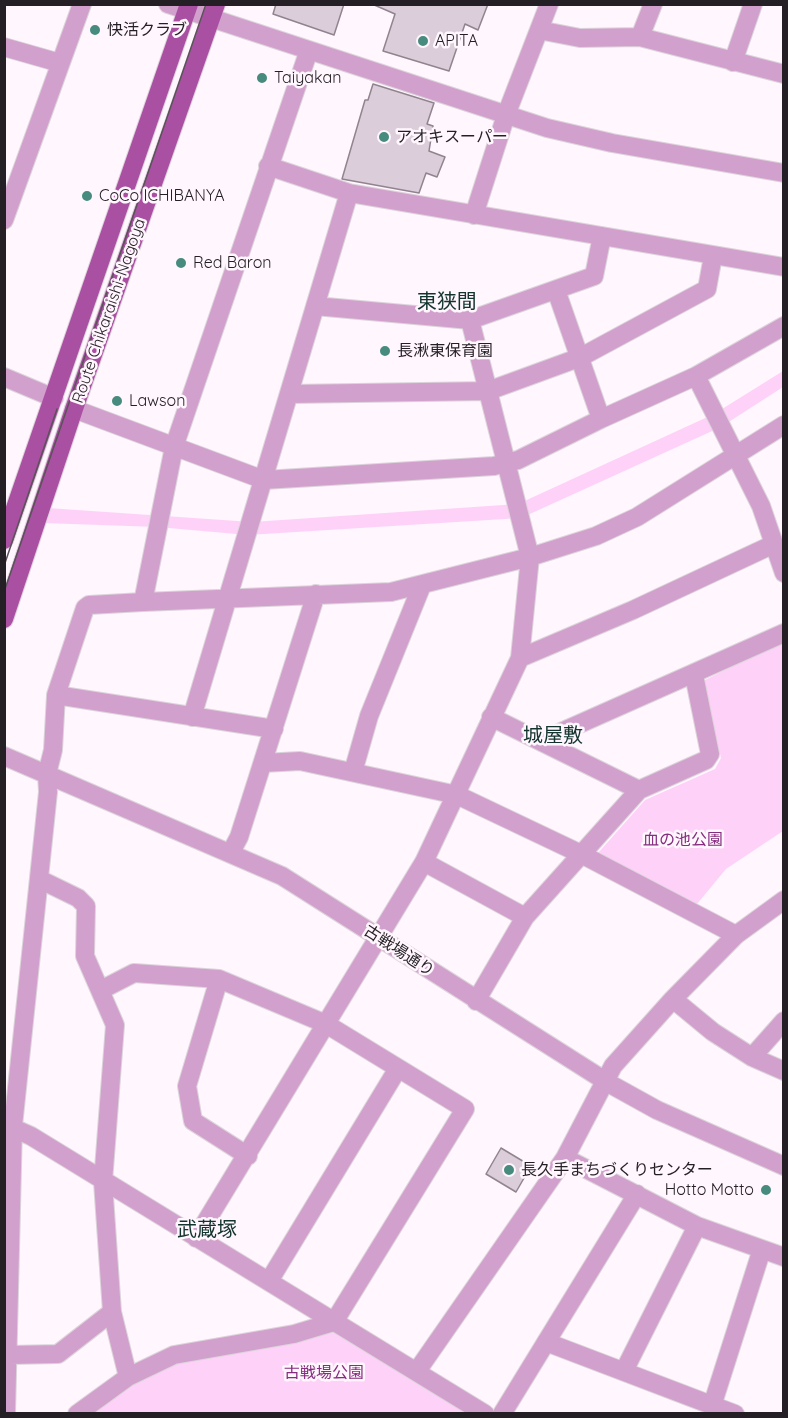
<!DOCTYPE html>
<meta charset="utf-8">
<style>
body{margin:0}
#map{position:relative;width:788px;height:1418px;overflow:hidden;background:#fff6fe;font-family:Quicksand,sans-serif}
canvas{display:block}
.frame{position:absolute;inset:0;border:6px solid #241f24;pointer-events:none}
</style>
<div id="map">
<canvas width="788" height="1418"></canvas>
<div class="frame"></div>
</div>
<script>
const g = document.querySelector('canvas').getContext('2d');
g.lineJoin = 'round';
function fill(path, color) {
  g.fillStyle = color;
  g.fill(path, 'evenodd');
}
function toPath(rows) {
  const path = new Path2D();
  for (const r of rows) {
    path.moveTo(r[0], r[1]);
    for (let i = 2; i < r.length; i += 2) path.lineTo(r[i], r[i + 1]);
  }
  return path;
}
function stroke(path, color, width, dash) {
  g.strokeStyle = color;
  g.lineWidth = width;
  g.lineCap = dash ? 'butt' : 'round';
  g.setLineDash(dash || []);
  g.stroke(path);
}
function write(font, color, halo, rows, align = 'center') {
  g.font = font + ' Quicksand,"Noto Sans JP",sans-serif';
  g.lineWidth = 5;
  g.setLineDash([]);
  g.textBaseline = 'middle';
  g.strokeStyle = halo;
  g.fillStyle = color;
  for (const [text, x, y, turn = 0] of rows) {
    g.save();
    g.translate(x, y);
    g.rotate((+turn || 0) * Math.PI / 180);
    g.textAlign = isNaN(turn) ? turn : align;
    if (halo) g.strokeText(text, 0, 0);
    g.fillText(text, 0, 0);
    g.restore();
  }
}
fill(toPath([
 [783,371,783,387,721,427,521,518,248,535,157,527,43,523,48,508,252,522,518,504,714,414],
 [783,641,783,831,726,869,697,904,598,853,645,800,715,769,721,758,703,681],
 [330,1329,476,1414,84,1414,160,1366]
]), '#fed2f8');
const building = toPath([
 [276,4,344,4,334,35,273,14,276,4],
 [372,4,488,4,478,30,465,24,449,71,383,51,395,14,372,4],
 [373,84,434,103,427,124,433,126,429,151,445,157,437,177,426,173,419,193,342,179,365,100,368,100,373,84],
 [501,1148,531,1166,516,1192,486,1174,501,1148]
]);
fill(building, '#dbcdd9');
stroke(building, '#91848f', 1.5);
const minor = toPath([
 [168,4,547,128,612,143,784,173],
 [539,30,580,38,640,37,784,74],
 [640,37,653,4],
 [4,47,60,63],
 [733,62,753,4],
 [268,166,349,193,784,267],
 [474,215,506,115,549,4],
 [4,220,82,4],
 [556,290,601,419],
 [315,306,470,320,594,276,602,236],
 [696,376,761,506,784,573],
 [4,377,54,398],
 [290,394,488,391,581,357,707,289,713,256],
 [74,409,264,480,494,466,518,460,601,419,696,376,784,326],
 [143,602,391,592,530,557,596,536,637,517,784,425],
 [520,658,633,610,774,544],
 [56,695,274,729],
 [192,717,349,193],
 [491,717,639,790],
 [541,741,784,633],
 [4,756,282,876,610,1084,657,1110,784,1166],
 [263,763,300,761,457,795,581,854,736,935],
 [353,772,369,716,422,585],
 [231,852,239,837,316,594],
 [424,862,525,917],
 [39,879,78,898,86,906,85,956,115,1025,103,1182,112,1312,128,1377],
 [219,979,187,1086,193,1121,248,1156],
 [673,999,713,1032,752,1057,784,1071],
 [476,1001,525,917,639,790,706,760,710,754,694,675],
 [752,1057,784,1021],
 [4,1124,31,1136,485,1414],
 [565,1158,697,1226,784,1257],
 [196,1238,424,862,520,658,530,557,470,320],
 [269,1281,397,1070],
 [546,1342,735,1414],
 [9,1355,58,1354,112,1312],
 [417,1371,565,1158,613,1066,673,999,736,935,784,900],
 [624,1371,697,1226],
 [712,1406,762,1249],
 [6,1414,13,1126,48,792,47,774,53,750,56,695,85,608,89,605,143,602,174,447,309,50],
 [77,1414,128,1377,174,1355,294,1334,334,1322,465,1109,326,1024,219,979,134,973,101,990],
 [502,1414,637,1194]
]);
const major = toPath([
 [4,540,189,4],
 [4,619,74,409,216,4]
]);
stroke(minor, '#dcd4db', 20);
stroke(major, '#dcd4db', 20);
stroke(minor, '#d2a0cc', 18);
stroke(major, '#aa50a3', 18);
stroke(toPath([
 [4,566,57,409],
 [4,592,206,4]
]), '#595359', 1.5);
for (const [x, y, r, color] of [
 [95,30,6,"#478b7e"],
 [423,41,6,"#478b7e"],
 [262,78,6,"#478b7e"],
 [384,137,6,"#478b7e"],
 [87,196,6,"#478b7e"],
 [181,263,6,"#478b7e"],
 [385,351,6,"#478b7e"],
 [117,401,6,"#478b7e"],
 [509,1170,6,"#478b7e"],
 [766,1190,6,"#478b7e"]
]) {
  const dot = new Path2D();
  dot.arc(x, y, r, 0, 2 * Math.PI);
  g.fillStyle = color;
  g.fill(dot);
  stroke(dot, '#fff6fe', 2);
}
write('16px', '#241f24', '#fff6fe', [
 ["快活クラブ",107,30],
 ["APITA",435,41],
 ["Taiyakan",274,78],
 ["アオキスーパー",396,137],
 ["CoCo ICHIBANYA",99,196],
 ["Red Baron",193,263],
 ["長湫東保育園",397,351],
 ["Lawson",129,401],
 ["長久手まちづくりセンター",521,1170],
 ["Hotto Motto",754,1190,"right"]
], 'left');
write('16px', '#241f24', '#fff6fe', [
 ["Route Chikaraishi-Nagoya",109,311,-71],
 ["古戦場通り",399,951,33]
]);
write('16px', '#852d7f', '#fff6fe', [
 ["血の池公園",683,840],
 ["古戦場公園",324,1373]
]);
write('20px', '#13342e', '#fff6fe', [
 ["東狭間",447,302],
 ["城屋敷",553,736],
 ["武蔵塚",207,1230]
]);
</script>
